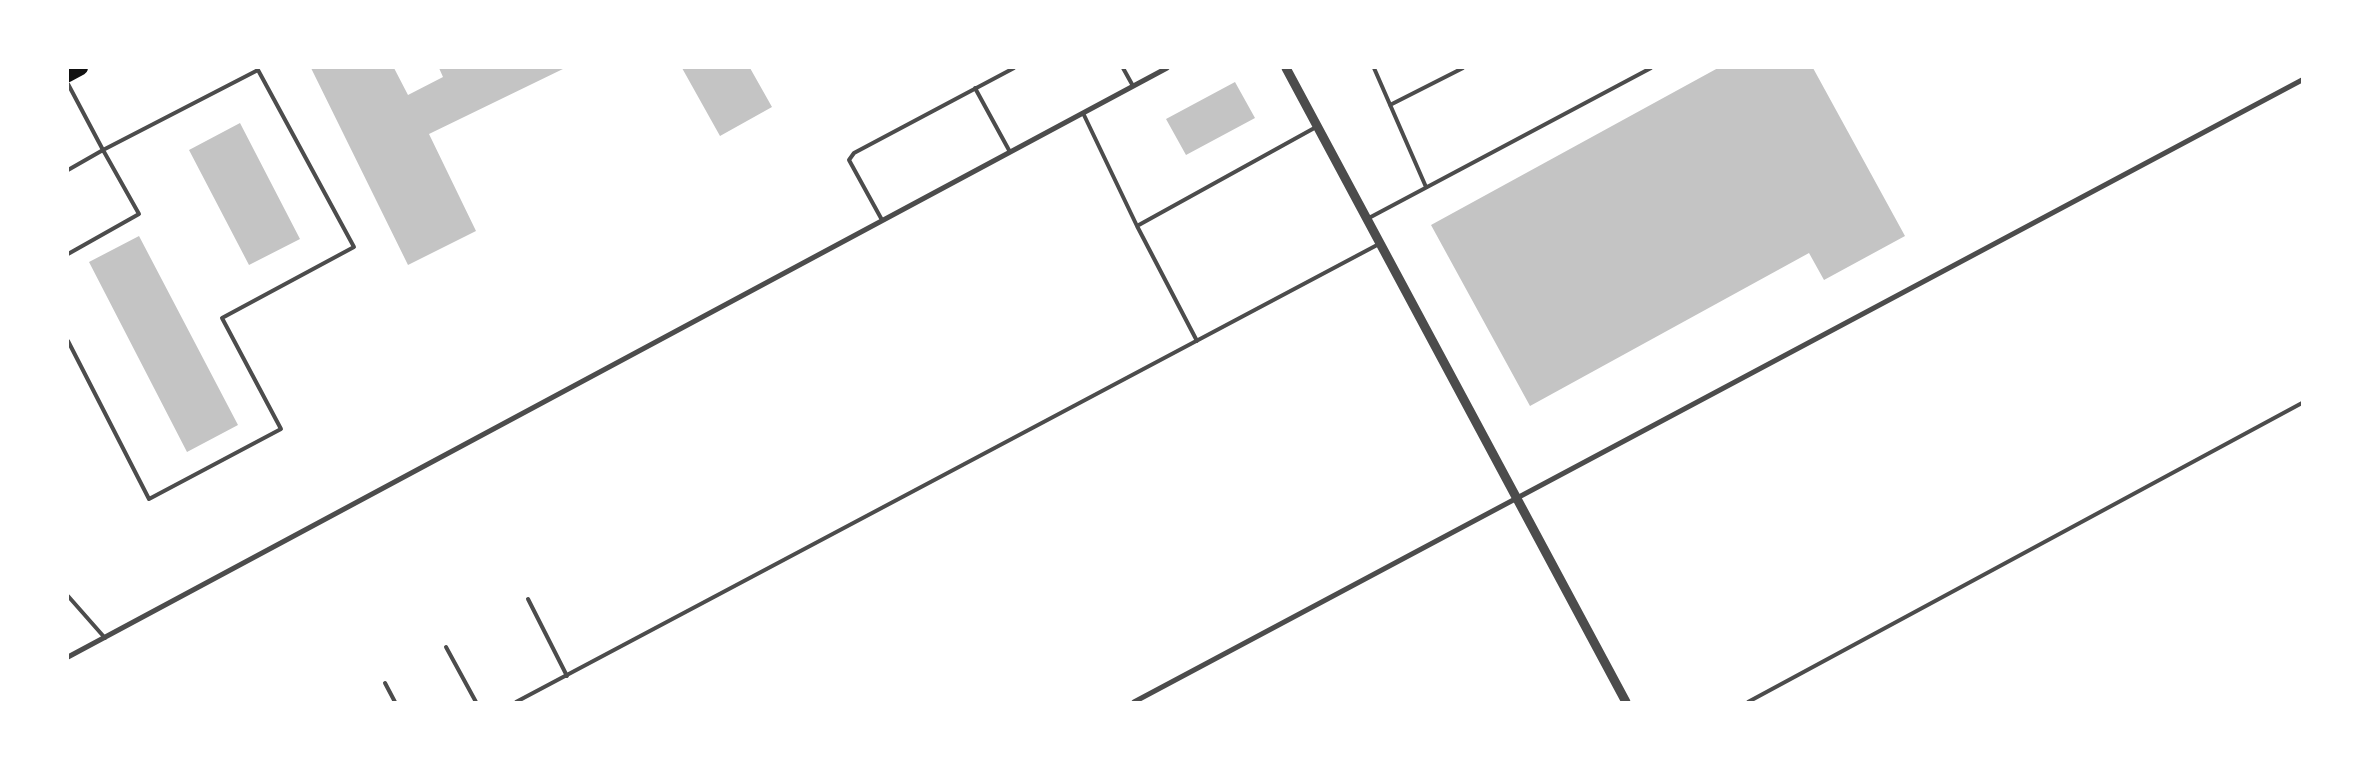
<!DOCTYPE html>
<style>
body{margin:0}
#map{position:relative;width:2370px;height:770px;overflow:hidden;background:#fff;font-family:Mulish,sans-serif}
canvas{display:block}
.frame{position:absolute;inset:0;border:69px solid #fff;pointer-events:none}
</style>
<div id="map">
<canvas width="2370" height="770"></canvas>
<div class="frame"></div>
</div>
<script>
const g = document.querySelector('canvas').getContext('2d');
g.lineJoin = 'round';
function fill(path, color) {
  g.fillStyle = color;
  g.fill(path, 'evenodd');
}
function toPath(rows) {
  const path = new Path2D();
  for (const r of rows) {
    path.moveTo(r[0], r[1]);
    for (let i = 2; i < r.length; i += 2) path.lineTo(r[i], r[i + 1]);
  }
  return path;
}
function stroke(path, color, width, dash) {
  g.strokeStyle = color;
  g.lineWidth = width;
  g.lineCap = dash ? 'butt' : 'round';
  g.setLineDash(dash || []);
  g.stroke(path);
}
fill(toPath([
 [311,68,394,68,408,95,443,77,439,68,565,68,429,134,476,231,408,265],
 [682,68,750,68,772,107,720,136],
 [1718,68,1813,68,1905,236,1824,280,1809,253,1530,406,1431,225],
 [1235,82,1255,118,1186,155,1166,119],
 [240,123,300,239,249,265,189,150],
 [139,236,238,425,187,452,89,262]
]), '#c4c4c4');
stroke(toPath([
 [1123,68,1133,86],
 [1374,68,1426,187],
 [68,84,103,150,68,170],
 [975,88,1010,152],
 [1390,105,1463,68],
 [1083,113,1137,226],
 [1367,219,1651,68],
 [882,220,849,160,854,153,1014,68],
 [68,254,139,214,103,150,258,70,257,68],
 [68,341,149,499,281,429,222,318,354,247,258,70],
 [1197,341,1137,226,1318,126],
 [68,596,105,638],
 [528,599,567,676],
 [446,647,476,702],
 [385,683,395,702],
 [516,702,1379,244],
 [1748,702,2302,403]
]), '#4c4c4c', 4);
stroke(toPath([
 [68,657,1167,68],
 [1134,702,2302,80]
]), '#4c4c4c', 5);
stroke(toPath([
 [1286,68,1626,702]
]), '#4c4c4c', 9);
stroke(toPath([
 [68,75,81,68]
]), '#111', 14);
</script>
